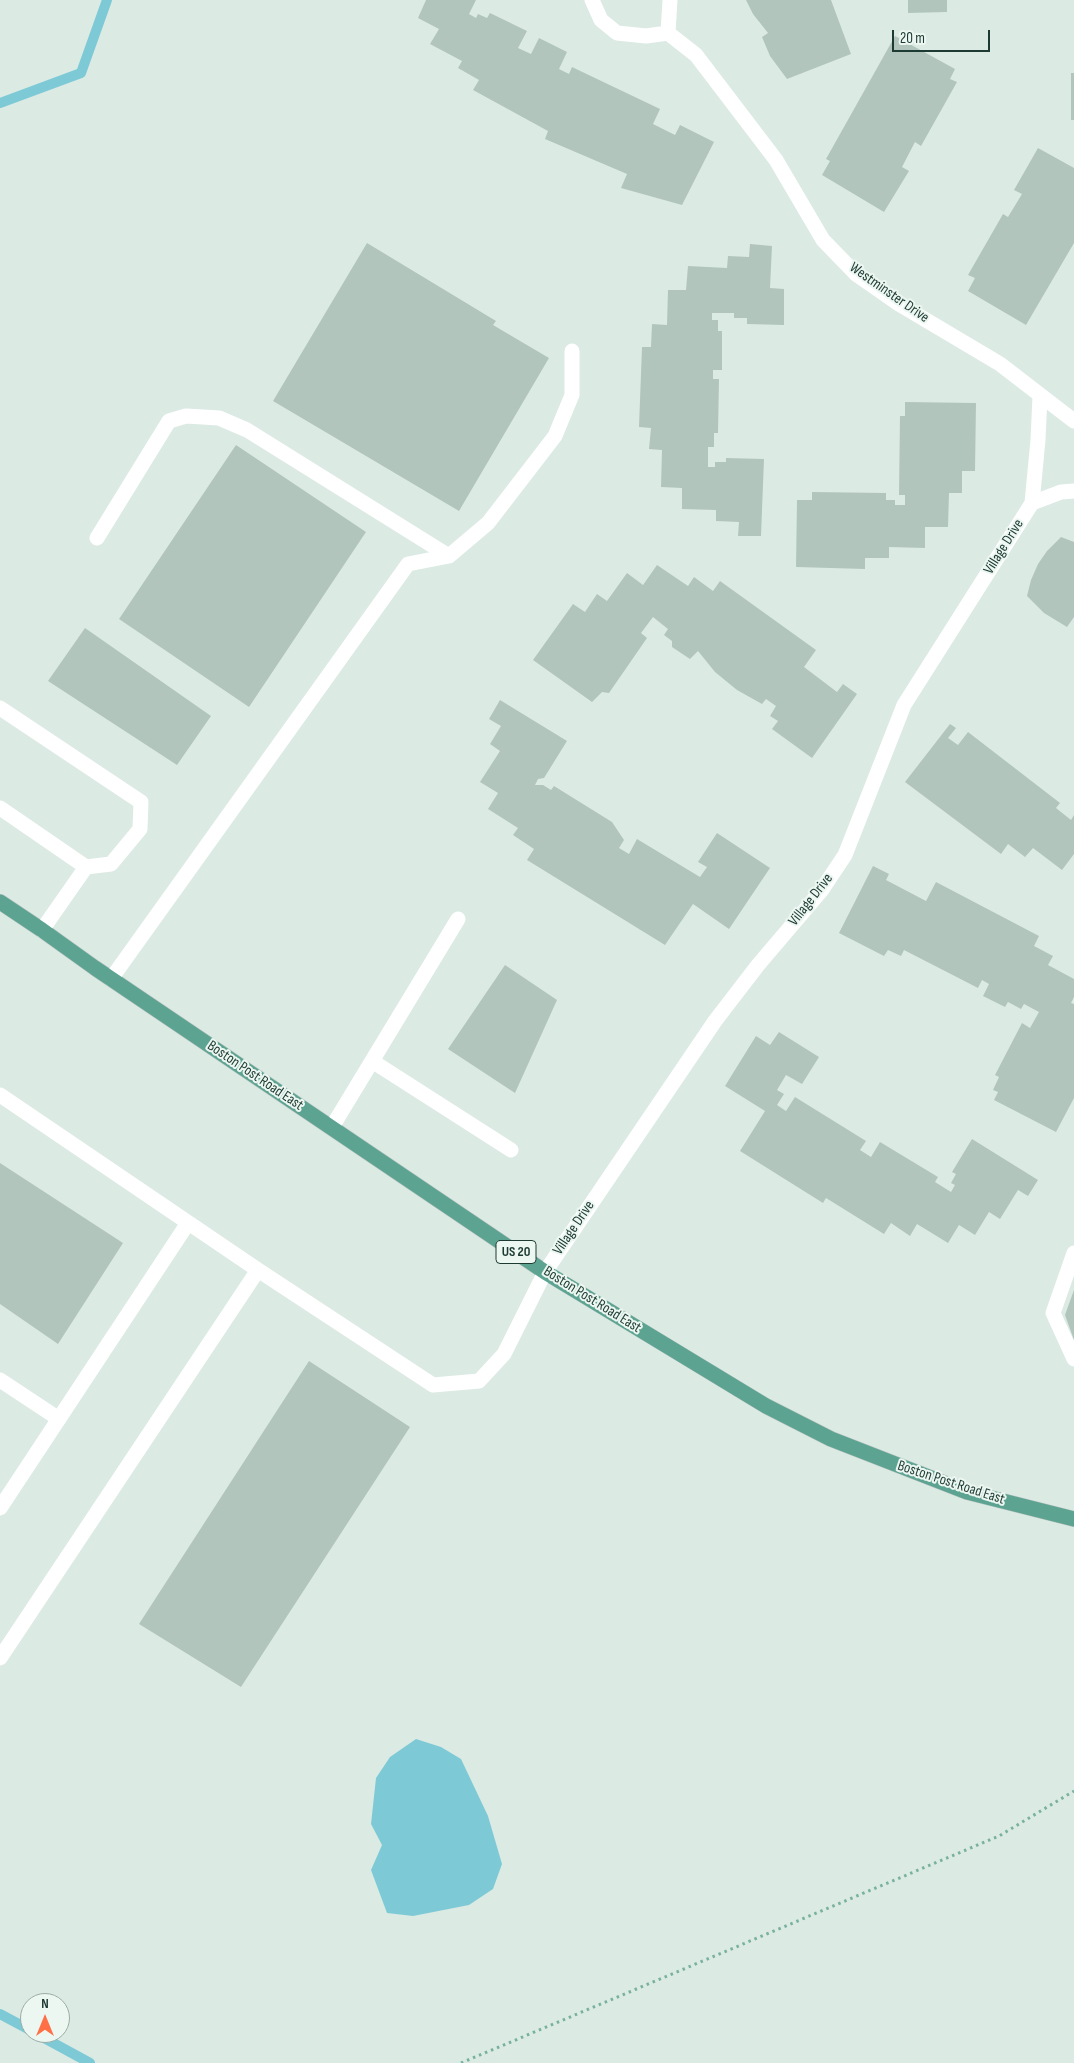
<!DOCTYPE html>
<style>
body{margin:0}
#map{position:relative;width:1074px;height:2063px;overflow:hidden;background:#dceae4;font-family:"Sofia Sans Condensed",sans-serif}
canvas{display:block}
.north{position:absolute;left:20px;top:1993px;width:50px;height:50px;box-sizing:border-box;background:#edf7f2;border:1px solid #9aaca5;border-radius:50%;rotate:0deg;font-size:14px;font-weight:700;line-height:20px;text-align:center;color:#1d3b32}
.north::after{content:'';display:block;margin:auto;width:18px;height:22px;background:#ff7046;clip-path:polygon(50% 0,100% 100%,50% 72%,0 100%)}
.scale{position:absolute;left:892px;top:30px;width:98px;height:22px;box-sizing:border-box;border:2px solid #1d3b32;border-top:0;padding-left:6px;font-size:15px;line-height:18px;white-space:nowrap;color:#1d3b32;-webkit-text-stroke:4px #edf7f2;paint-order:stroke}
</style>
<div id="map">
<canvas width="1074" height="2063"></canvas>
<div class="north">N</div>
<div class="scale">20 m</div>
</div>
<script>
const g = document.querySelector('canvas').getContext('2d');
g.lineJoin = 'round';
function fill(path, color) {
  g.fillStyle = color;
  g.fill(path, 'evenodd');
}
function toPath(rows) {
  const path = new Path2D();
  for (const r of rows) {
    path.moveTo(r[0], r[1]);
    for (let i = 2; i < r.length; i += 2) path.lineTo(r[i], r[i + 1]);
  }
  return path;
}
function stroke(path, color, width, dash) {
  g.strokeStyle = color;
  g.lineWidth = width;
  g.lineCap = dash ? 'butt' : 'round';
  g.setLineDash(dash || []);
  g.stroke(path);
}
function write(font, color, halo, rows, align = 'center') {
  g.font = font + ' "Sofia Sans Condensed",sans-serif';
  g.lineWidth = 4;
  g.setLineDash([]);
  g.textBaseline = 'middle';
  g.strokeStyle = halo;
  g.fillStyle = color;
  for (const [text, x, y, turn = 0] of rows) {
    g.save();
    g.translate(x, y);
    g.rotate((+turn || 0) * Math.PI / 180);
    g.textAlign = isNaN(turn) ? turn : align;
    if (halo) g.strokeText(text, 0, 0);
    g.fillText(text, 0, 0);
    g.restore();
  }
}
fill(toPath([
 [416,1739,441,1747,461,1759,488,1816,502,1864,493,1889,469,1905,413,1916,387,1913,371,1870,382,1845,371,1824,376,1778,390,1757]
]), '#7dcad6');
stroke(toPath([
 [0,103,81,73,107,0],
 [0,2014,30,2030],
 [35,2033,90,2063]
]), '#7dcad6', 10);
fill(toPath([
 [426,0,476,0,469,14,476,18,478,14,487,18,490,13,527,31,518,48,531,54,539,38,567,52,559,69,569,74,572,67,660,109,653,124,675,135,680,125,714,142,682,205,621,188,627,174,545,139,548,131,473,90,479,80,458,68,462,61,430,44,439,29,418,18],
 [746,0,831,0,851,54,787,79,770,56,762,37,768,33,753,14],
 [908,0,947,0,947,12,908,13],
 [895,36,955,69,950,79,957,82,921,146,915,142,902,167,909,171,884,212,822,175,830,161,826,159],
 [1071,73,1074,73,1074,120,1071,120],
 [1038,148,1074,168,1074,243,1026,325,968,291,975,278,968,275,1003,214,1008,217,1022,194,1014,190],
 [367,243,496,321,493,325,549,358,459,511,273,401],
 [750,244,772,246,770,288,784,289,784,325,747,324,747,318,734,318,734,313,712,313,712,320,718,320,718,331,722,331,722,370,713,370,713,379,719,379,718,433,714,433,714,447,708,447,708,467,715,467,715,462,726,462,726,458,764,459,761,536,738,536,739,522,716,521,716,510,682,509,682,488,661,487,662,450,649,449,651,428,639,427,642,347,651,347,652,324,667,325,668,290,686,290,688,266,727,268,728,256,749,257],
 [905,402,976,403,975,471,962,471,962,493,949,493,948,527,925,527,925,548,889,547,889,558,865,558,865,569,796,567,797,500,812,500,812,492,886,493,886,500,895,500,895,505,905,505,905,495,899,495,900,416,905,416],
 [236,445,366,532,249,707,119,619],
 [1061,537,1074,542,1074,617,1067,627,1044,613,1027,596,1031,580,1038,564,1047,551],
 [657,565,688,586,694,577,713,591,720,581,816,650,804,667,837,692,843,684,857,694,812,758,772,729,778,721,770,716,776,706,766,699,762,704,737,690,715,672,698,651,690,659,672,647,672,641,664,635,668,629,653,617,641,633,647,638,609,693,602,692,592,702,533,660,573,604,585,612,597,594,607,601,627,573,643,585],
 [85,628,211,716,177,765,48,681],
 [500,700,567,741,544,778,538,779,535,785,543,785,551,790,554,786,612,822,624,840,619,848,629,854,637,839,700,877,707,867,698,862,717,833,770,868,729,929,693,904,665,945,527,860,534,849,513,835,518,828,488,809,498,793,480,782,500,751,490,744,501,726,489,719],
 [950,724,956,728,948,738,958,745,968,732,1060,803,1056,808,1071,820,1074,815,1074,854,1062,870,1033,848,1025,857,1008,844,1001,854,905,782],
 [873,866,889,874,886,880,926,901,936,882,1039,936,1034,946,1053,956,1048,965,1074,979,1074,997,1071,1003,1074,1004,1074,1098,1056,1132,994,1100,998,1092,993,1090,999,1077,995,1075,1022,1023,1030,1028,1039,1012,1024,1004,1021,1009,1008,1002,1005,1007,983,996,989,984,982,980,978,988,904,950,901,956,888,950,884,956,839,933],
 [505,965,557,1000,515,1093,448,1049],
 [779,1032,819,1057,802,1084,786,1075,777,1090,784,1094,777,1105,786,1111,795,1097,866,1141,860,1150,871,1157,880,1142,938,1177,935,1182,951,1192,955,1185,951,1183,956,1174,952,1172,972,1139,1038,1180,1028,1196,1018,1190,1000,1219,989,1212,975,1235,959,1225,948,1243,917,1224,910,1236,891,1223,884,1234,826,1198,823,1203,740,1151,765,1111,725,1086,756,1036,770,1045],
 [0,1163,123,1243,58,1344,0,1304],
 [1074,1290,1074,1340,1065,1315],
 [309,1361,410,1427,241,1687,139,1624]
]), '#b1c5bd');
const primary = toPath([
 [0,902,42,930,95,968,545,1272,766,1406,831,1439,967,1492,1074,1519]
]);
stroke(primary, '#bbc4c2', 16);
stroke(toPath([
 [461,2063,999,1836,1074,1791]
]), '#79b19f', 3, [2.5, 4]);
stroke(toPath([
 [97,538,169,421,186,416,219,418,247,430,449,556],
 [0,708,141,802,140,829,111,864,86,867,42,930],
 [0,808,86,867],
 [111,979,408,564,449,556,488,523,555,436,572,395,572,351],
 [372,1061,511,1150],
 [0,1095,258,1270,433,1385,479,1381,504,1354,545,1272],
 [332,1127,458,919],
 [1074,1253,1053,1313,1074,1359],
 [0,1380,59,1419],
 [0,1508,188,1223],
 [0,1658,258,1270]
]), '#fff', 15);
stroke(toPath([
 [592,0,601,20,617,33,646,36,668,33,696,55,776,160,823,240,856,274,899,304,1000,364,1074,421],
 [668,33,670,0],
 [1032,503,1061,492,1074,491],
 [545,1272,715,1021,758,965,821,891,845,855,904,705,1032,503,1038,440,1040,396]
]), '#fff', 15);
stroke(primary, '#5ca491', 15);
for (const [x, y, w] of [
 [516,1252,40]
]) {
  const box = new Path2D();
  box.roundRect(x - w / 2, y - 11.5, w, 23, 4);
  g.fillStyle = '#edf7f2';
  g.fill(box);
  stroke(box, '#1d3b32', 1);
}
write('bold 14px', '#1d3b32', null, [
 ["US 20",516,1252]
]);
write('15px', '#1d3b32', '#edf7f2', [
 ["Westminster Drive",889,293,35],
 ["Village Drive",1004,547,-58],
 ["Village Drive",811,900,-52],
 ["Boston Post Road East",255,1076,34],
 ["Village Drive",574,1228,-56],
 ["Boston Post Road East",592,1300,32],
 ["Boston Post Road East",951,1483,18]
]);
</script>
